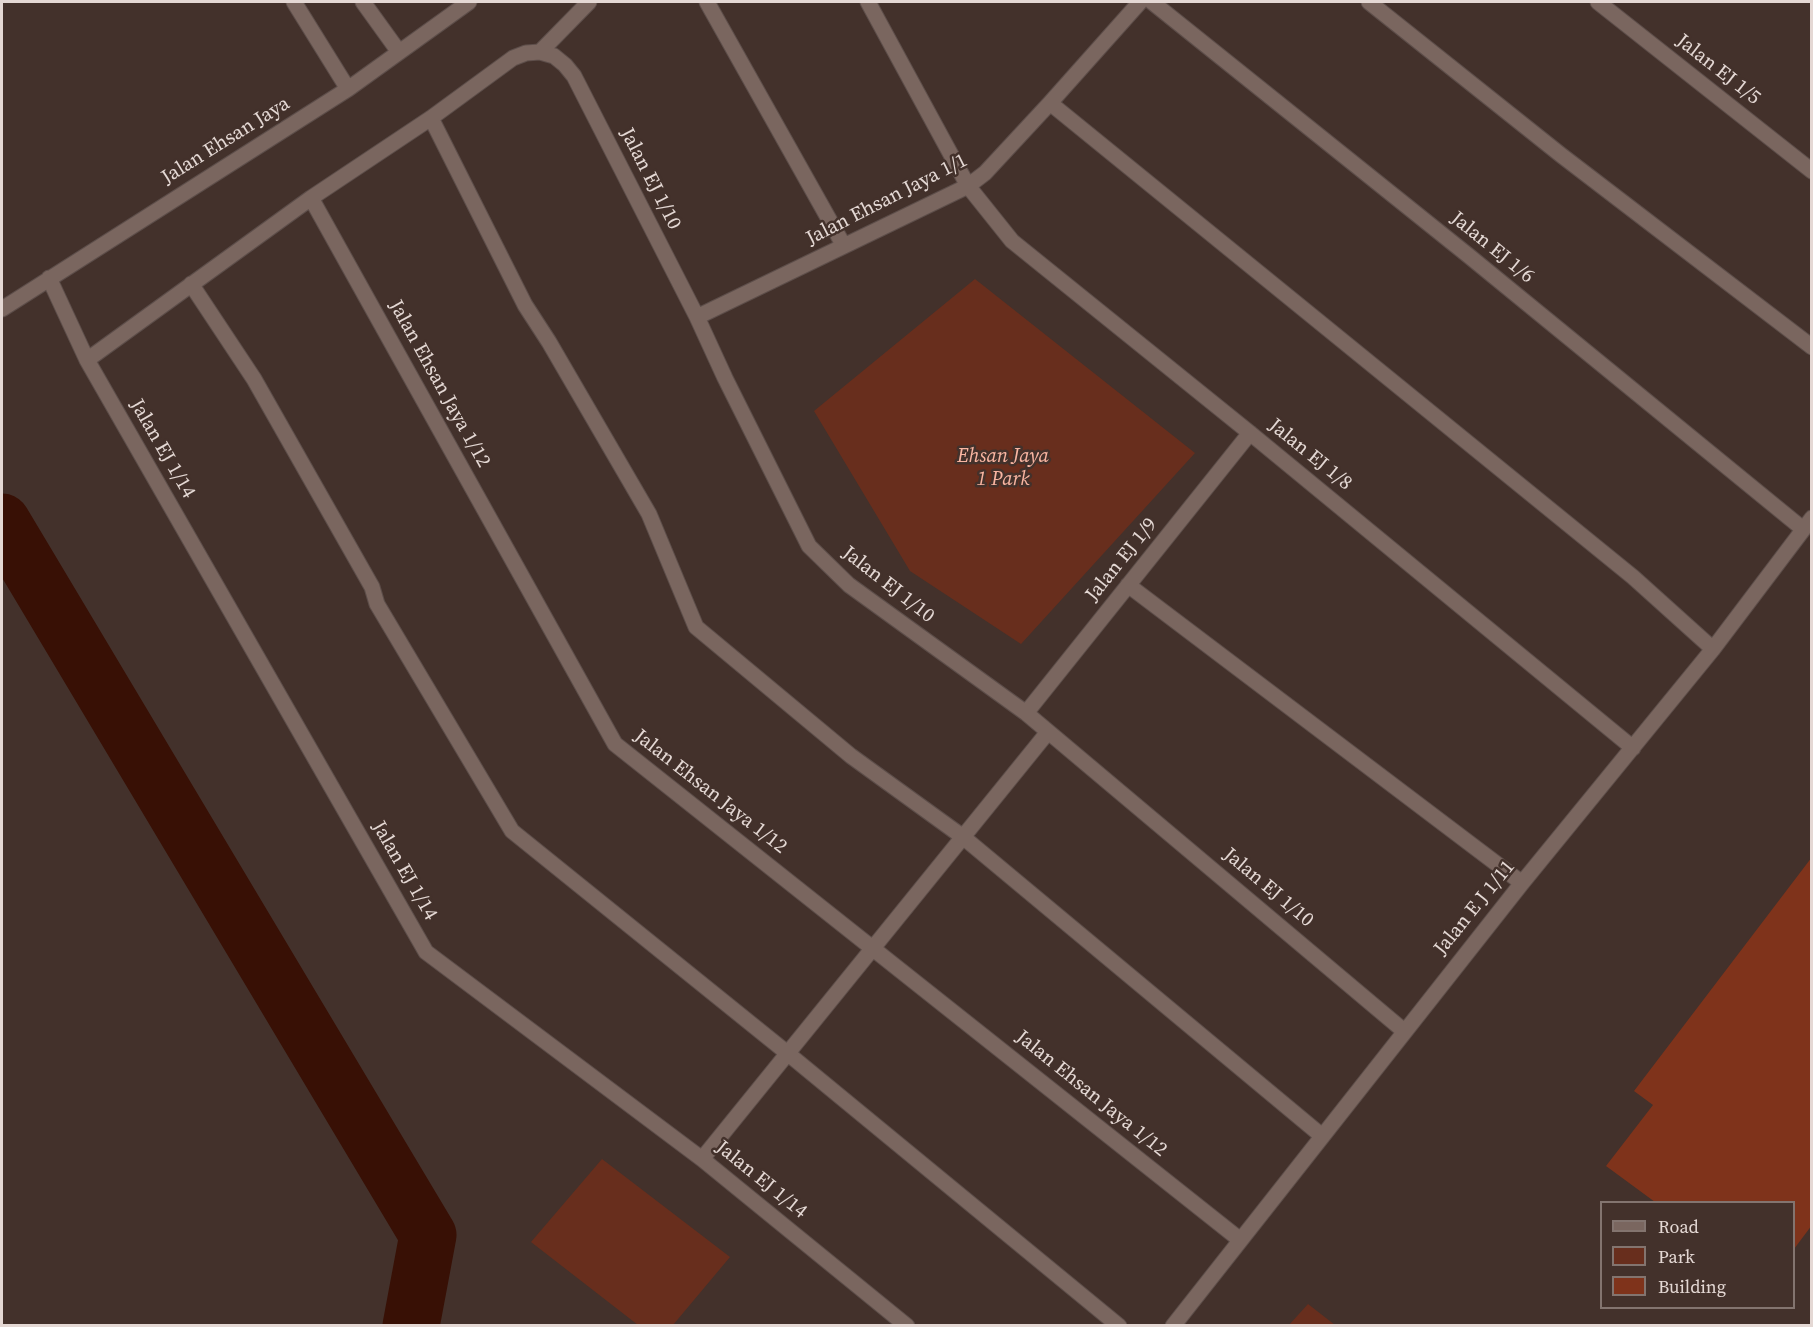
<!DOCTYPE html>
<style>
body{margin:0}
#map{position:relative;width:1813px;height:1327px;overflow:hidden;background:#43312b;font-family:"Source Serif 4",serif}
canvas{display:block}
.frame{position:absolute;inset:0;border:3px solid #e4d8d4;pointer-events:none}
.legend{position:absolute;left:1600px;top:1201px;width:195px;height:108px;box-sizing:border-box;background:#43312b;border:2px solid #83746f;margin:0;padding:8px 10px;list-style:none;font-size:18px;color:#e4d8d4}
.legend li{display:flex;align-items:center;gap:12px;height:30px}
.legend b{width:30px;border:2px solid #83746f}
</style>
<div id="map">
<canvas width="1813" height="1327"></canvas>
<div class="frame"></div>
<ul class="legend">
<li><b style="height:8px;background:#7a665f"></b>Road</li>
<li><b style="height:16px;background:#682e1d"></b>Park</li>
<li><b style="height:16px;background:#7f331b"></b>Building</li>
</ul>
</div>
<script>
const g = document.querySelector('canvas').getContext('2d');
g.lineJoin = 'round';
function fill(path, color) {
  g.fillStyle = color;
  g.fill(path, 'evenodd');
}
function toPath(rows) {
  const path = new Path2D();
  for (const r of rows) {
    path.moveTo(r[0], r[1]);
    for (let i = 2; i < r.length; i += 2) path.lineTo(r[i], r[i + 1]);
  }
  return path;
}
function stroke(path, color, width, dash) {
  g.strokeStyle = color;
  g.lineWidth = width;
  g.lineCap = dash ? 'butt' : 'round';
  g.setLineDash(dash || []);
  g.stroke(path);
}
function write(font, color, halo, rows, align = 'center') {
  g.font = font + ' "Source Serif 4",serif';
  g.lineWidth = 5;
  g.setLineDash([]);
  g.textBaseline = 'middle';
  g.strokeStyle = halo;
  g.fillStyle = color;
  for (const [text, x, y, turn = 0] of rows) {
    g.save();
    g.translate(x, y);
    g.rotate((+turn || 0) * Math.PI / 180);
    g.textAlign = isNaN(turn) ? turn : align;
    if (halo) g.strokeText(text, 0, 0);
    g.fillText(text, 0, 0);
    g.restore();
  }
}
fill(toPath([
 [975,279,1195,453,1021,644,910,571,814,411],
 [602,1159,730,1257,673,1325,638,1325,531,1242],
 [1308,1304,1335,1325,1289,1325]
]), '#682e1d');
stroke(toPath([
 [2,522,428,1235,411,1326]
]), '#381005', 57);
fill(toPath([
 [1812,857,1812,1225,1794,1249,1794,1202,1655,1202,1606,1166,1653,1105,1634,1091]
]), '#7f331b');
const minor = toPath([
 [294,2,348,89],
 [363,2,399,52],
 [707,2,844,246],
 [868,2,968,186,1012,241,1250,433,1633,748],
 [1152,2,1469,256,1803,529],
 [1369,2,1561,155,1812,347],
 [1598,2,1812,171],
 [540,52,589,2],
 [1050,103,1633,577,1713,649],
 [431,118,525,305,549,342,649,514,696,627,851,756,963,837,1322,1136],
 [311,198,615,744,1239,1239],
 [49,278,87,360,426,952,702,1159,907,1326],
 [191,284,254,379,372,587,377,604,512,831,786,1052,1119,1326],
 [2,309,348,89,469,2],
 [697,317,968,186,985,173,1050,103,1140,2],
 [87,360,311,198,431,118,513,58,526,53,540,52,554,56,565,65,574,76,697,317,725,378,809,546,849,585,1026,713,1404,1031],
 [1128,585,1522,883],
 [1026,713,1250,433],
 [702,1159,1048,732],
 [1173,1326,1522,883,1713,649,1812,518]
]);
stroke(minor, '#5d4e4a', 17);
stroke(minor, '#7a665f', 15);
write('20px', '#e4d8d4', '#43312b', [
 ["Jalan EJ 1/5",1718,70,38],
 ["Jalan Ehsan Jaya",226,141,-32],
 ["Jalan EJ 1/10",650,179,63],
 ["Jalan Ehsan Jaya 1/1",887,200,-27],
 ["Jalan EJ 1/6",1492,248,39],
 ["Jalan Ehsan Jaya 1/12",439,384,61],
 ["Jalan EJ 1/14",162,449,60],
 ["Jalan EJ 1/8",1310,455,39],
 ["Jalan EJ 1/9",1122,560,-51],
 ["Jalan EJ 1/10",888,585,38],
 ["Jalan Ehsan Jaya 1/12",710,792,38],
 ["Jalan EJ 1/14",404,871,60],
 ["Jalan EJ 1/10",1268,888,40],
 ["Jalan E J 1/11",1475,908,-51],
 ["Jalan Ehsan Jaya 1/12",1091,1094,39],
 ["Jalan EJ 1/14",761,1180,39]
]);
write('italic 20px', '#f9b5a1', '#43312b', [
 ["Ehsan Jaya",1003,457],
 ["1 Park",1003,480]
]);
</script>
